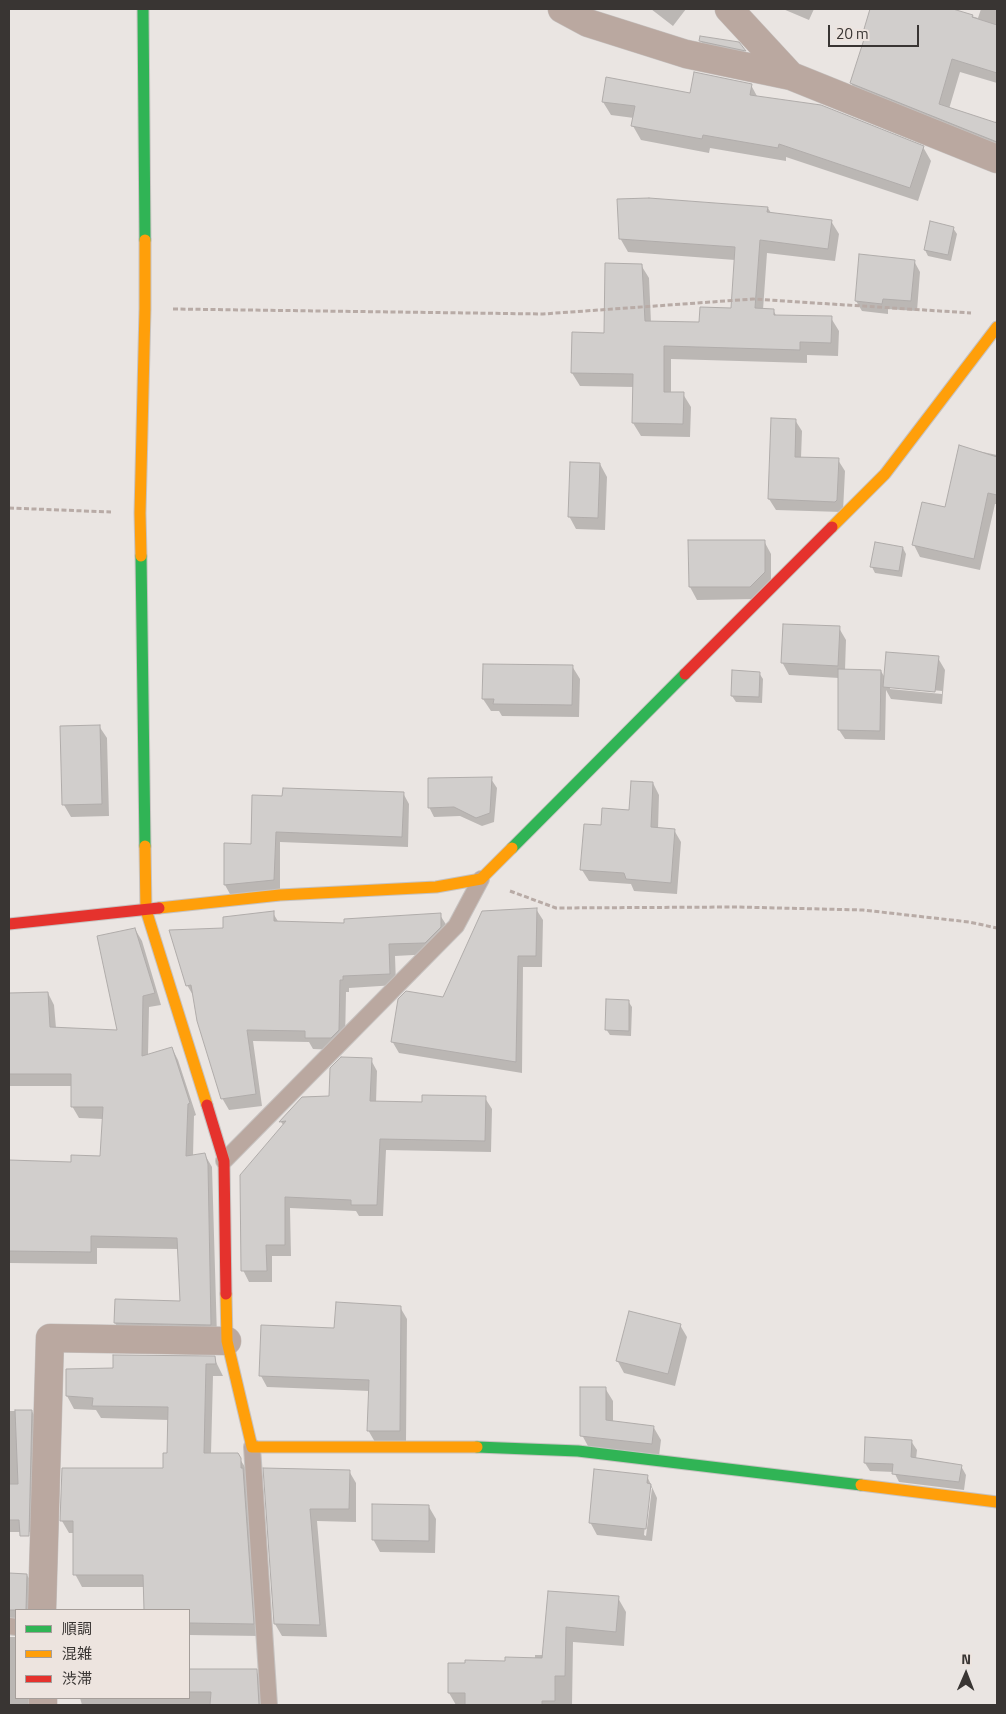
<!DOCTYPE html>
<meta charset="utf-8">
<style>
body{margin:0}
#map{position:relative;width:1006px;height:1714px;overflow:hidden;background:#eae5e2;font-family:"Titillium Web","Noto Sans JP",sans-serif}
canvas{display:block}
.frame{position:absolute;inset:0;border:10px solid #393533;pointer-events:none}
.legend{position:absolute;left:15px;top:1609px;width:175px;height:90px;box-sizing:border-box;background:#ede4df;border:1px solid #a59e9a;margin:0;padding:6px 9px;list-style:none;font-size:15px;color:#393533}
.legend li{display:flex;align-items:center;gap:10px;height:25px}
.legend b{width:25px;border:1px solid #a59e9a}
.north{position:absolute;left:941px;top:1649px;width:50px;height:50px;-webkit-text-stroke:4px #ede4df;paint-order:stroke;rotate:1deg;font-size:14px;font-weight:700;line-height:20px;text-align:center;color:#393533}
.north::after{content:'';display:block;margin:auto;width:18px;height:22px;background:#393533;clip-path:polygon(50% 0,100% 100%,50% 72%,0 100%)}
.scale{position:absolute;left:828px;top:25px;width:91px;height:22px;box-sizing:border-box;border:2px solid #393533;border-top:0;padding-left:6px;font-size:15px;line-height:18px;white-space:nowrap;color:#393533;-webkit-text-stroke:4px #ede4df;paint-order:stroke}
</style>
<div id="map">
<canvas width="1006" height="1714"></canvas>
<div class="frame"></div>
<ul class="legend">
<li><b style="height:6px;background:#30b455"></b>順調</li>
<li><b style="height:6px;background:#ff9f0a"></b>混雑</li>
<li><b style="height:6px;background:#e5322d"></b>渋滞</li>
</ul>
<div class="north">N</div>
<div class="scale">20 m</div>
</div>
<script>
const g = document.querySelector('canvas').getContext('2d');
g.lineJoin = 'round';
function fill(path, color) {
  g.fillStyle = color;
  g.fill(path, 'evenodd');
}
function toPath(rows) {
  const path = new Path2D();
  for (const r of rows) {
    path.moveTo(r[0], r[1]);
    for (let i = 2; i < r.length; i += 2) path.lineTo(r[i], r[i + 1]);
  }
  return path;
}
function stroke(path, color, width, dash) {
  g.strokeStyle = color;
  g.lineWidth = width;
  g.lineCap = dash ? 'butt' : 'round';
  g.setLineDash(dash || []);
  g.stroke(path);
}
fill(toPath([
 [651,9,686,9,673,26],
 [783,9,814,9,809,20],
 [872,9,949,9,978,18,981,9,997,9,997,83,960,72,949,109,995,124,997,117,997,152,859,96,851,83,867,33,865,29],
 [701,41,738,43,748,56,704,47],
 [751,85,758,98,923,147,931,161,918,201,786,157,786,161,710,148,709,153,641,140,633,126,634,118,611,115,603,102,691,94],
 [768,208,771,213,831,221,839,234,835,261,767,253,763,310,773,310,777,317,831,318,839,331,838,356,807,355,807,363,671,359,671,393,683,394,691,407,690,437,641,436,633,423,634,387,580,386,572,373,573,334,605,334,641,265,649,278,651,323,701,323,732,309,735,260,628,252,620,238],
 [953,228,957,234,951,261,928,256,925,250],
 [914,261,920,272,917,311,888,309,888,314,862,311,856,301],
 [772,419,795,420,802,431,801,458,838,460,845,471,843,511,842,512,776,510,769,499],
 [959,447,997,455,997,504,995,504,980,570,920,557,914,545,946,509],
 [600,464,607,477,605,530,576,529,569,516],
 [690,541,764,541,771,554,771,585,757,599,697,600,690,587],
 [903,548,906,554,902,577,875,573,872,567],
 [839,628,846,640,845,670,881,671,885,678,938,658,945,670,942,704,891,699,886,690,885,740,845,739,839,730,839,678,789,675,782,662],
 [890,686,942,691,942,694,890,689],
 [572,666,580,679,579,717,502,716,499,711,491,711,483,699],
 [759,673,763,679,762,703,736,702,732,696],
 [99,726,107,738,109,816,71,817,64,805],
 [491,779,497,788,494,822,482,826,460,816,434,817,429,807],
 [653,783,659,795,658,829,674,830,681,842,677,894,634,891,631,884,589,881,582,870,602,827,630,811],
 [403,793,409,804,408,847,280,842,280,890,231,896,225,885,225,845,252,845,253,797],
 [536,909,543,920,542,967,523,967,522,1073,399,1053,392,1041,443,999],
 [273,913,279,923,345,924,440,915,447,926,432,954,395,956,396,985,349,988,349,992,346,992,345,1042,338,1050,313,1049,309,1042,253,1041,262,1106,229,1110,222,1098,194,997,187,985,224,929],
 [135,929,142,941,161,1005,149,1007,148,1055,172,1048,178,1060,196,1115,194,1116,193,1156,205,1155,212,1167,217,1337,122,1335,115,1323,116,1301,182,1303,179,1249,97,1248,97,1264,9,1263,9,1161,73,1163,102,1157,103,1119,79,1118,72,1106,72,1086,9,1086,9,995,48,993,54,1005,56,1028,119,1031],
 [628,1001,632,1007,631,1036,610,1035,606,1029],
 [371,1060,377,1071,376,1103,423,1104,485,1098,492,1109,491,1152,386,1150,383,1216,359,1216,356,1211,290,1208,291,1256,272,1256,272,1282,249,1282,243,1270,284,1126,281,1122,330,1098],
 [400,1307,407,1319,406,1442,375,1442,368,1430,370,1391,267,1387,261,1376,335,1329],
 [680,1325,687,1337,675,1386,624,1373,617,1360],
 [214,1358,223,1376,213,1376,211,1454,240,1459,248,1472,260,1636,189,1635,189,1610,145,1610,145,1587,82,1587,75,1574,74,1533,69,1533,62,1521,164,1469,168,1454,169,1420,101,1418,96,1410,74,1409,67,1396,67,1370,114,1369],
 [605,1388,613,1401,613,1422,654,1428,661,1440,659,1456,589,1448,582,1435],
 [9,1411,32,1411,38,1423,35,1532,9,1532],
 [911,1441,917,1450,916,1459,961,1466,966,1475,964,1490,899,1482,894,1472,870,1471,865,1463],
 [265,1469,349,1471,356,1483,356,1522,317,1521,327,1637,282,1636,275,1624],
 [647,1476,657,1498,652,1541,597,1535,590,1522],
 [649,1486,652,1488,646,1536,644,1535],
 [429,1507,436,1519,435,1553,380,1552,373,1539],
 [9,1574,27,1575,34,1587,33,1610,16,1610,16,1628,9,1631],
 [549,1592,618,1598,626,1612,624,1646,573,1642,572,1705,456,1705,449,1693,449,1664,506,1662,535,1659,535,1655,543,1655],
 [9,1637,16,1637,16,1698,40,1698,35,1705,9,1705],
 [189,1670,256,1671,263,1683,265,1705,82,1705,80,1698,189,1698]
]), '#0003');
const building = toPath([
 [870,9,953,9,973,15,972,17,997,25,997,73,952,59,939,104,997,123,997,142,850,83,867,30,864,29,870,9],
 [700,36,739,42,746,51,699,41,700,36],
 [694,72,752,84,750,95,821,105,924,146,910,188,779,144,778,148,703,135,702,139,631,126,635,106,602,102,606,77,690,93,694,72],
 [649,198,768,207,767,212,832,220,828,249,760,240,755,308,774,309,774,315,832,316,831,343,800,342,800,350,664,346,664,392,684,392,683,424,632,423,633,374,571,373,572,332,604,333,605,263,642,264,645,321,699,322,700,307,731,308,735,247,619,239,617,199,649,198],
 [930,221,954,227,948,255,924,250,930,221],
 [859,254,915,260,911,301,883,299,882,304,855,301,859,254],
 [771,418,796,419,795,457,839,458,837,500,835,502,768,499,771,418],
 [959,445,997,457,997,495,988,493,974,559,912,545,922,502,945,507,959,445],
 [570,462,600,463,598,518,568,517,570,462],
 [688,540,765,540,765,572,750,587,689,587,688,540],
 [875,542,903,547,899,571,870,567,875,542],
 [783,624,840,626,838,666,781,663,783,624],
 [886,652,939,656,935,692,883,687,886,652],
 [483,664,573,665,572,705,493,704,494,699,482,699,483,664],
 [838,669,881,670,880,731,838,730,838,669],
 [732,670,760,672,759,697,731,696,732,670],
 [100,725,102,804,62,805,60,726,100,725],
 [492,777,490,813,476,818,454,807,428,808,428,778,492,777],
 [631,781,653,782,651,827,675,829,671,883,626,879,624,873,580,870,584,824,601,825,602,808,629,810,631,781],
 [283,788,404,792,402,837,276,832,274,880,224,885,224,843,251,844,252,795,282,796,283,788],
 [537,908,536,956,518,956,516,1062,391,1042,398,999,406,991,443,997,482,911,537,908],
 [274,911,274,921,344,923,344,919,441,913,441,927,425,943,389,944,390,974,343,976,343,980,340,980,339,1030,331,1038,305,1038,305,1031,247,1030,256,1094,221,1099,197,1021,191,985,186,986,169,930,223,928,223,917,274,911],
 [135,928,155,993,143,996,142,1056,172,1047,190,1103,188,1104,186,1156,205,1153,208,1164,211,1325,114,1323,115,1299,180,1301,177,1238,91,1236,91,1252,9,1251,9,1160,71,1162,71,1155,100,1156,103,1107,71,1107,71,1074,9,1074,9,993,48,992,50,1027,117,1030,97,936,135,928],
 [606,999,629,1000,629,1031,605,1030,606,999],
 [341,1057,372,1058,370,1101,422,1102,422,1095,486,1096,485,1141,380,1139,377,1205,351,1205,351,1200,285,1197,285,1245,266,1245,267,1271,241,1271,240,1175,286,1121,279,1122,302,1097,329,1096,330,1068,341,1057],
 [336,1302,401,1306,400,1431,367,1431,369,1380,259,1376,261,1325,334,1328,336,1302],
 [629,1311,681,1324,668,1374,616,1361,629,1311],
 [113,1355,215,1356,216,1364,206,1364,204,1453,238,1453,241,1458,241,1468,243,1468,254,1624,189,1623,189,1610,144,1610,143,1575,73,1575,73,1521,60,1521,62,1468,163,1468,163,1453,167,1453,168,1407,92,1406,93,1398,66,1396,66,1369,113,1368,113,1355],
 [580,1387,606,1387,606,1420,654,1426,652,1444,580,1436,580,1387],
 [15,1410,32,1410,29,1536,20,1536,19,1520,9,1520,9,1484,18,1484,15,1410],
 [865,1437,912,1440,911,1457,962,1465,959,1482,892,1474,893,1464,864,1463,865,1437],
 [263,1468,350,1470,349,1509,310,1509,320,1625,274,1624,263,1468],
 [594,1469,648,1475,647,1483,651,1484,646,1529,589,1523,594,1469],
 [372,1504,429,1505,429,1541,372,1540,372,1504],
 [9,1573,27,1574,26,1610,9,1610,9,1573],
 [548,1591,619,1596,616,1632,566,1627,565,1676,555,1676,555,1701,542,1701,542,1705,465,1705,465,1693,448,1693,448,1663,465,1663,465,1660,505,1661,505,1657,542,1658,548,1591],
 [189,1669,257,1669,259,1705,210,1705,211,1692,189,1692,189,1669]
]);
fill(building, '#d1cecc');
stroke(building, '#b0acaa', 1);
const lane = toPath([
 [224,1161,456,926,481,879],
 [252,1447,269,1705],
 [9,1626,16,1627]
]);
const street = toPath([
 [562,9,588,23,686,54,791,76,997,159],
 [729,9,791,76],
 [42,1610,50,1338,227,1341],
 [43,1698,43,1705]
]);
const fast = toPath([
 [143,9,145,240],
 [141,556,145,846],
 [512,848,685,674],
 [477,1447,578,1451,861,1485]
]);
const slow = toPath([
 [832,527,885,474,997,327],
 [141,556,140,513,145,309,145,240],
 [145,846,146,910,207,1105],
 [159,908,280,895,436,887,481,879,512,848],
 [226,1294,227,1341,252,1447,477,1447],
 [861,1485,997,1502]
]);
const jam = toPath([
 [685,674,832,527],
 [9,924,159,908],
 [207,1105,224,1161,226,1294]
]);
stroke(lane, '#c6c2c0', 18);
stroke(street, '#c6c2c0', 29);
stroke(fast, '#c6c2c0', 13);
stroke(slow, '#c6c2c0', 13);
stroke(jam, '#c6c2c0', 13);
stroke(toPath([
 [173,309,543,314,753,299,971,313],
 [9,508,111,512],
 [510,891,556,908,737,907,863,910,969,922,997,928]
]), '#b8aba6', 3, [5, 2.5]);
stroke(lane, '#baa8a0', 16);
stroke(street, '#baa8a0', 28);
stroke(fast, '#30b455', 11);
stroke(slow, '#ff9f0a', 11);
stroke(jam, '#e5322d', 11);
</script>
